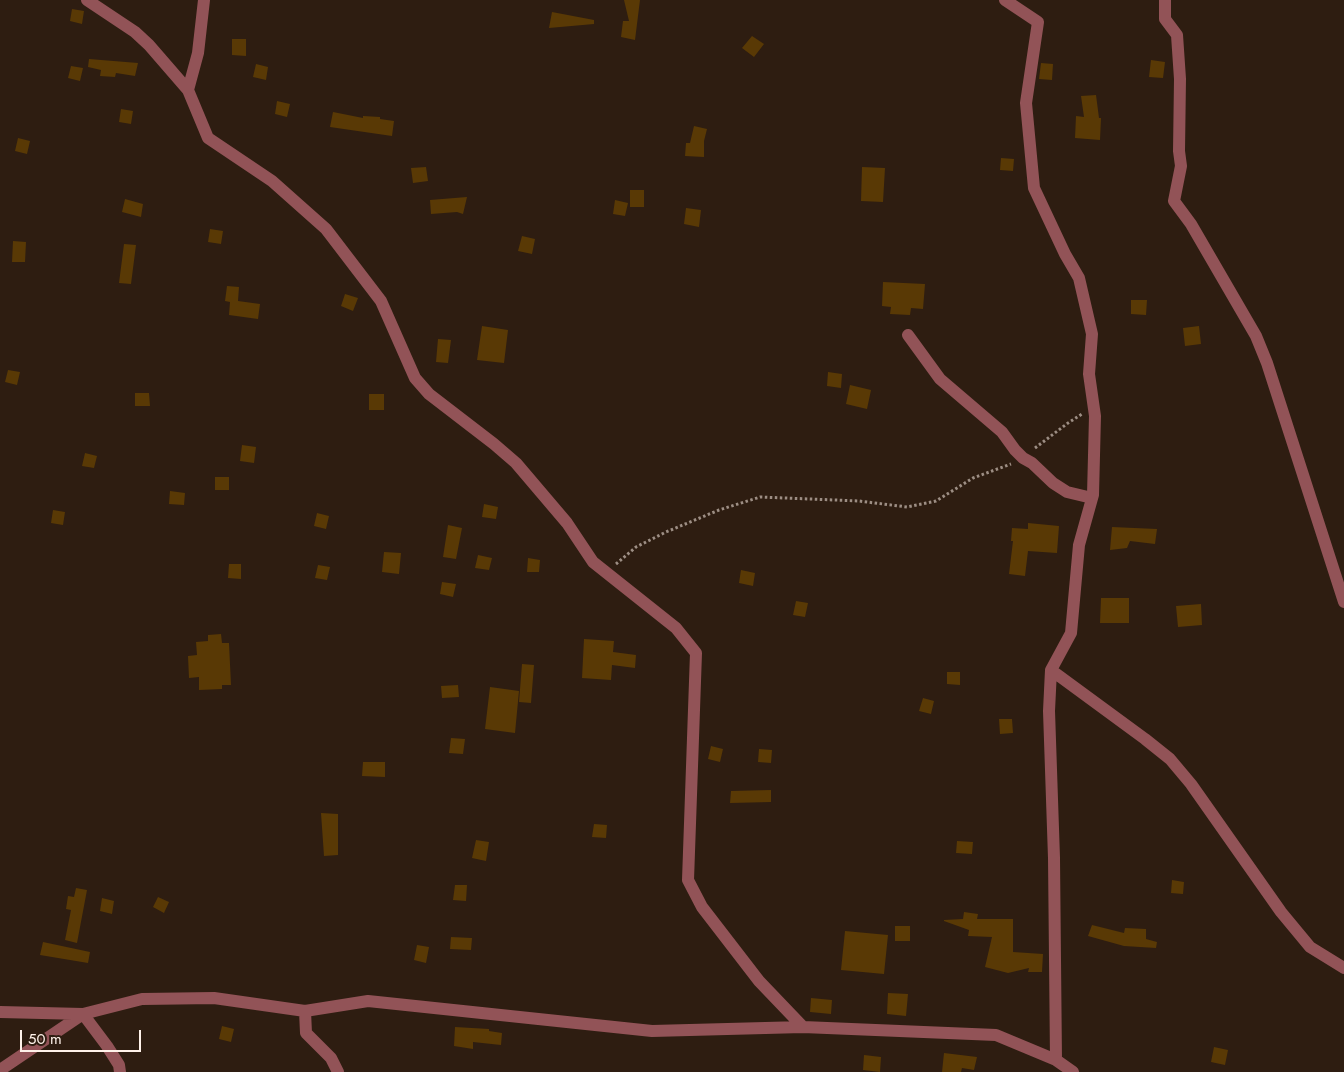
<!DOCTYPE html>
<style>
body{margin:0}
#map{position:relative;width:1344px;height:1072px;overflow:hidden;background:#2e1d11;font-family:Jost,sans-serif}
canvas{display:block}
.scale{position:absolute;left:20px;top:1030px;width:121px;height:22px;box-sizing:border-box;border:2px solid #fff2ea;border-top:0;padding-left:6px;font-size:15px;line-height:18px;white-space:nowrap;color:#fff2ea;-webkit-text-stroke:4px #2e1d11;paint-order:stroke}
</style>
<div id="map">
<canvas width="1344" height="1072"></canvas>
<div class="scale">50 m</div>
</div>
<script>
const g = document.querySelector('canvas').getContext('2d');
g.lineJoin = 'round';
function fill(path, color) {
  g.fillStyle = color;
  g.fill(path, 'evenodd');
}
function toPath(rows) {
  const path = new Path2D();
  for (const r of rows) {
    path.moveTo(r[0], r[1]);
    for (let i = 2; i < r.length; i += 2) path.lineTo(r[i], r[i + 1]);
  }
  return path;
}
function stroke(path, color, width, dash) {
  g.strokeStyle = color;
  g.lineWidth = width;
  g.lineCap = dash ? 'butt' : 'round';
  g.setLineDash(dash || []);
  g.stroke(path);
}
fill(toPath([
 [624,0,640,0,635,40,621,37,623,21,629,21],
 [72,9,84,11,82,24,70,21],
 [552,12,594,20,594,24,549,28],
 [752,36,764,44,754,57,742,48],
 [232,39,246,39,246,56,232,55],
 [89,59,138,63,135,76,116,73,115,77,100,76,101,70,88,67],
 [1151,60,1165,62,1163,78,1149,77],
 [1041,63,1053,64,1052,80,1039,79],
 [256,64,268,67,266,80,253,77],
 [71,66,83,68,80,81,68,78],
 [1096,95,1099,118,1101,118,1100,140,1075,138,1076,116,1084,117,1081,96],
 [277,101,290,104,287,117,275,114],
 [121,109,133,111,131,124,119,122],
 [333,112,363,118,363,116,380,117,380,119,394,121,392,136,330,127],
 [694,126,707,129,704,141,704,157,685,156,686,143,690,143],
 [18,138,30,141,27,154,15,151],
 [1001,158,1014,159,1013,171,1000,170],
 [426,167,428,181,413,183,411,168],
 [862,167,885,168,883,202,861,201],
 [630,190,644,190,644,207,630,207],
 [467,197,463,214,457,212,431,214,430,200],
 [125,199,143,204,141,217,122,212],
 [615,200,628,203,625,216,613,214],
 [686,208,701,210,699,227,684,224],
 [210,229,223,231,221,244,208,242],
 [522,236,535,239,532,254,518,251],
 [13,241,26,242,25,262,12,262],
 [124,244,136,245,131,284,119,283],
 [883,282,925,284,923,309,911,308,910,315,890,314,891,307,882,306],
 [227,286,239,287,238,301,260,304,258,319,229,315,230,302,225,301],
 [345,294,358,298,353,311,341,306],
 [1131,300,1147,300,1146,315,1131,314],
 [482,326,508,330,504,363,477,360],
 [1199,326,1201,344,1185,346,1183,328],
 [438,339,451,340,448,363,436,362],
 [8,370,20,372,17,385,5,382],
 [828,372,842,374,841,388,827,386],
 [850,385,871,390,867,409,846,404],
 [135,393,149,393,150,406,135,406],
 [369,394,384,394,384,410,369,410],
 [242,445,256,447,254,463,240,461],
 [85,453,97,456,94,468,82,466],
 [215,477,229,477,229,490,215,490],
 [170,491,185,493,184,505,169,504],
 [484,504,498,507,496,519,482,517],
 [53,510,65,512,63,525,51,523],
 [317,513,329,516,326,529,314,526],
 [1028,523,1059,526,1057,553,1028,551,1025,576,1009,574,1013,541,1011,541,1012,528,1028,529],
 [448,525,462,528,456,559,443,557],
 [1112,527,1157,529,1155,544,1130,541,1127,548,1110,550],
 [384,552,401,553,399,574,382,572],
 [478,555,492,558,489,570,475,568],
 [528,558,540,560,539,572,527,572],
 [229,564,241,564,241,579,228,578],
 [318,565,330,567,327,580,315,578],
 [741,570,755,573,753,586,739,583],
 [442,582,456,584,453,597,440,594],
 [1101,598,1129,598,1129,623,1100,623],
 [796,601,808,603,805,617,793,615],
 [1201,604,1202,625,1178,627,1176,606],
 [221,634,222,643,229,643,231,685,222,685,222,689,199,690,199,677,189,678,188,656,197,655,196,642,208,641,208,635],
 [584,639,614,641,613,652,636,655,635,668,612,665,611,680,582,678],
 [522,664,534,665,531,703,519,702],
 [947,672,960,672,960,685,947,684],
 [458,685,459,697,442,698,441,686],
 [490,687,519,691,515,733,485,729],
 [923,698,934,701,931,714,919,711],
 [999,719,1012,719,1013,733,1000,734],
 [451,738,465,739,463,754,449,753],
 [711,746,723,749,720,762,708,759],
 [759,749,772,750,771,763,758,762],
 [363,762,385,762,385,777,362,776],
 [771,790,771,802,730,803,731,791],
 [321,813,338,814,338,855,324,856],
 [594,824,607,825,606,838,592,837],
 [476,840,489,842,486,861,472,858],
 [957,841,973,842,972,854,956,853],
 [1172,880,1184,882,1183,894,1171,893],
 [455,885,467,885,466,901,453,900],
 [76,888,87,890,77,943,65,940,71,910,66,909,68,896,74,897],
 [158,897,169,902,164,913,153,907],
 [102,898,114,901,112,914,100,911],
 [964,912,978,914,977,919,1013,919,1013,952,1043,954,1042,972,1028,972,1029,968,1008,973,985,967,992,937,968,936,969,930,944,921,944,920,963,919],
 [1092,925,1124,933,1125,928,1146,929,1146,939,1157,942,1156,948,1124,946,1088,936],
 [895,926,910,926,910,941,895,941],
 [845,931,888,935,884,974,841,970],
 [451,937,472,938,471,950,450,949],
 [43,942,90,952,88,963,40,955],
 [417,945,429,947,426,963,414,960],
 [888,993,908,994,906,1016,887,1014],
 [811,998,832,1000,831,1014,810,1012],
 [222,1026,234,1029,231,1042,219,1039],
 [455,1027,489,1029,489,1031,502,1033,501,1045,473,1042,473,1049,454,1046],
 [1214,1047,1228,1050,1225,1065,1211,1062],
 [944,1053,977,1057,974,1070,962,1068,961,1072,942,1072],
 [864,1055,881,1057,880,1072,863,1070]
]), '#593905');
stroke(toPath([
 [1035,448,1068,423,1082,414],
 [616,564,636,547,666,532,719,510,760,497,859,501,907,507,936,501,973,478,1011,464]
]), '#9d8e84', 3, [2.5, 2.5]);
stroke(toPath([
 [87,0,135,32,149,45,188,90,208,138,272,181,326,229,381,301,415,378,429,394,494,444,516,463,567,523,593,562,676,628,696,653,688,880,702,907,759,981,803,1027],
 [1005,0,1038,22,1026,103,1034,188,1065,254,1079,278,1092,334,1089,374,1095,416,1093,495,1079,545,1071,633,1051,670,1049,711,1054,858,1056,1060],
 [1165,0,1165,19,1177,35,1180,79,1179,151,1181,166,1174,201,1191,224,1256,336,1267,363,1344,602],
 [188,90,198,53,204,0],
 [908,335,940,379,1002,432,1015,450,1023,458,1032,463,1053,483,1067,492,1092,498],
 [1051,670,1145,739,1170,759,1191,784,1281,912,1310,947,1344,968],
 [305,1011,306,1033,331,1058,338,1072],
 [0,1012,83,1014,142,999,214,998,305,1011,368,1001,652,1031,803,1027,996,1035,1056,1060,1073,1072],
 [0,1070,83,1014,107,1046,119,1065,120,1072]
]), '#925357', 12);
</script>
